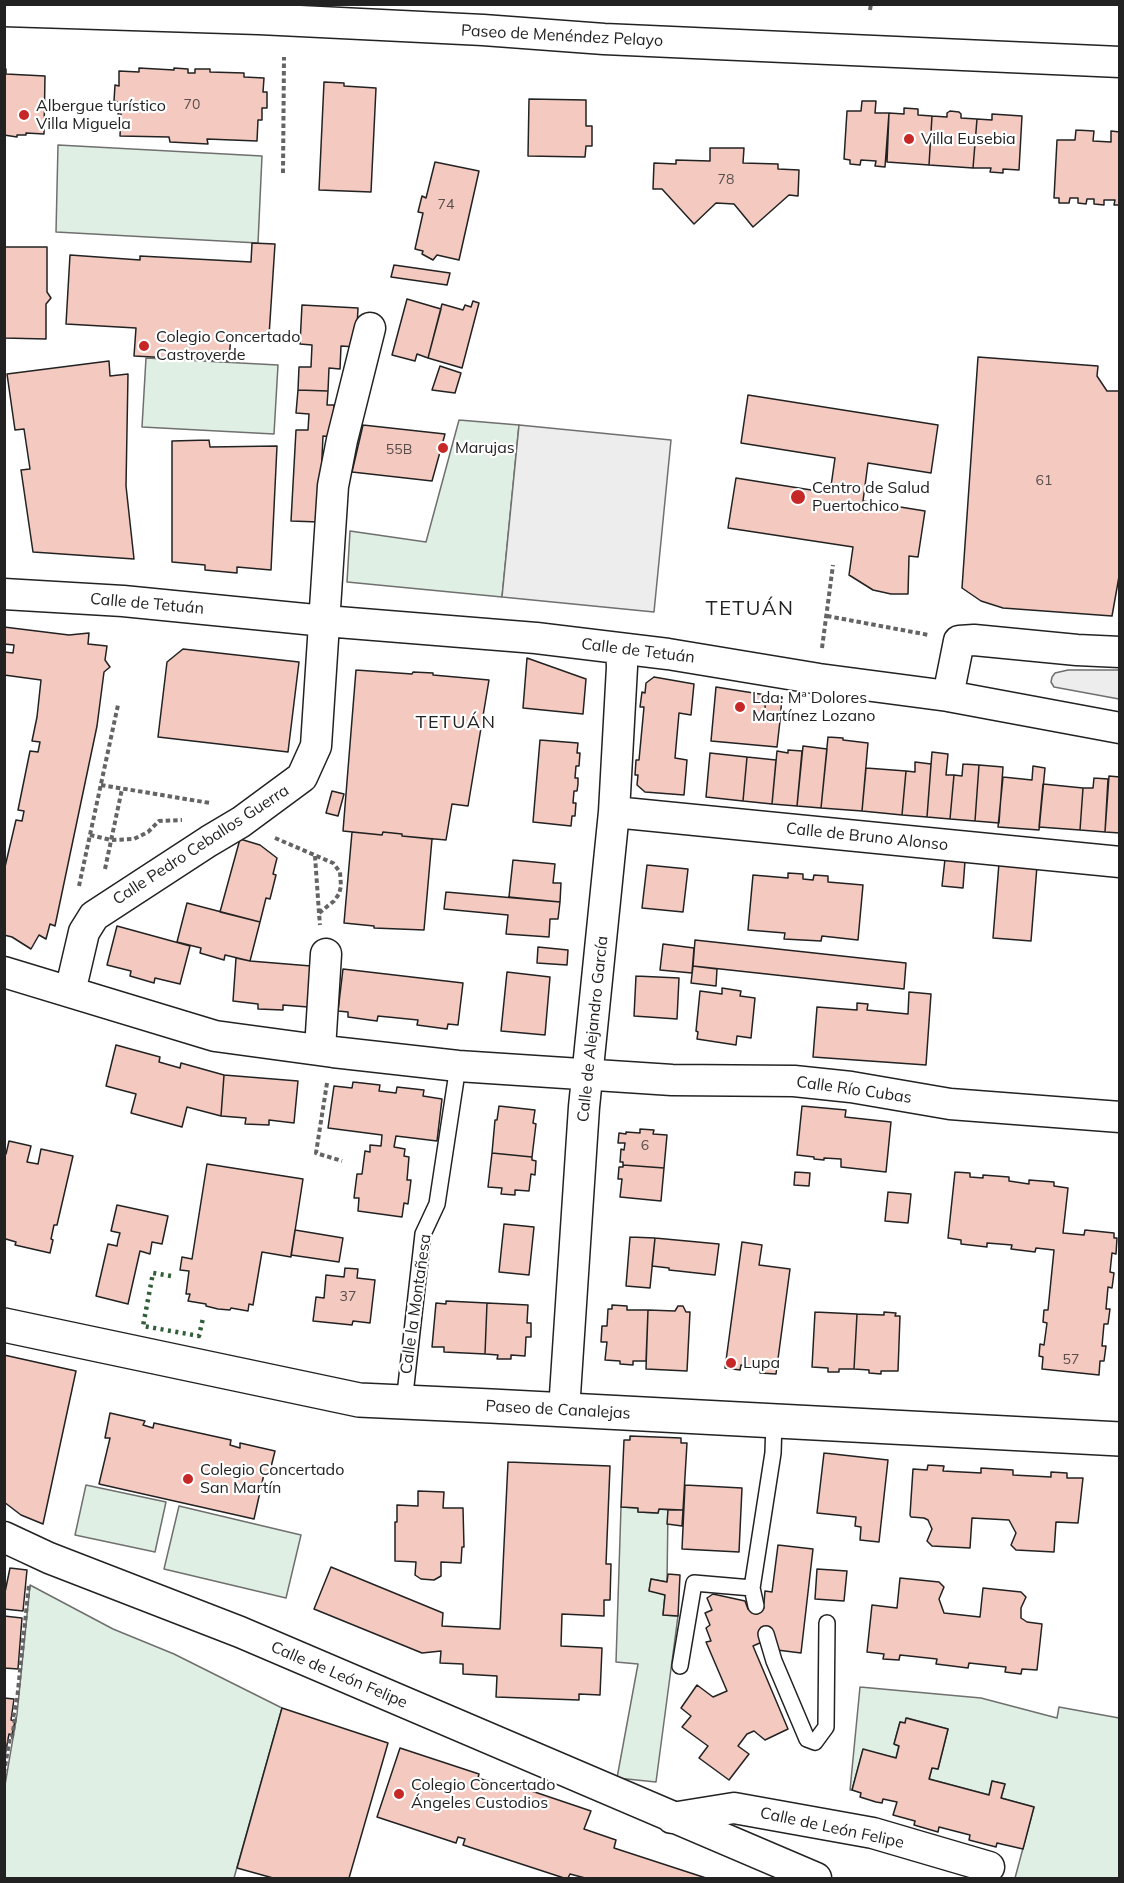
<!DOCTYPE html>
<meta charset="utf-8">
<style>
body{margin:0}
#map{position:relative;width:1124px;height:1883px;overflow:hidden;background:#fff;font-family:Mulish,sans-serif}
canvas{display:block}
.frame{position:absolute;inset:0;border:6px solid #222;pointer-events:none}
</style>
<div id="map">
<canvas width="1124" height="1883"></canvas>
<div class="frame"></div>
</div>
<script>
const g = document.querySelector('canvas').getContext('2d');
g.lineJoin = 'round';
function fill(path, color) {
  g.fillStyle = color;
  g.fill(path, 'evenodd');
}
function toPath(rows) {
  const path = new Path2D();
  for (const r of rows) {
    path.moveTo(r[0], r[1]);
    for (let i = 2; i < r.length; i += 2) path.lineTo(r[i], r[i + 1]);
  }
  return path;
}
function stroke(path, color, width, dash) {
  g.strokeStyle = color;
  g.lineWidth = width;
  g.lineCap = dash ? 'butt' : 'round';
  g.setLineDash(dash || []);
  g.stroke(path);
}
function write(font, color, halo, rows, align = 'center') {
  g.font = font + ' Mulish,sans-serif';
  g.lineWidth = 4.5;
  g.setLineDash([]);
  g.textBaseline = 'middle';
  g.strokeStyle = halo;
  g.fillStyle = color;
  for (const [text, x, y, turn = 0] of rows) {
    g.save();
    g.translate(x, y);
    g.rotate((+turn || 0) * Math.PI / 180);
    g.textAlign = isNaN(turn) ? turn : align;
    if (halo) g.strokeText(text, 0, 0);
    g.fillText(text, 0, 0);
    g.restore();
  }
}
const green = toPath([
 [58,145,262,156,258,243,56,232,58,145],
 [146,358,278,365,274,434,142,427,146,358],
 [459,420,519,425,502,597,347,582,350,531,426,542,459,420],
 [86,1485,166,1502,155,1552,75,1535,86,1485],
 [179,1506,301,1535,286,1598,164,1569,179,1506],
 [621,1507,638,1508,638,1512,658,1513,659,1509,668,1510,667,1582,651,1579,649,1590,665,1595,663,1615,678,1616,656,1782,617,1778,638,1664,616,1662,621,1507],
 [30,1585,113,1629,174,1654,282,1708,234,1878,5,1878,5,1785,17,1714,30,1585],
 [860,1687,981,1698,1057,1718,1059,1707,1119,1718,1119,1878,1015,1878,1034,1807,1001,1798,1005,1784,992,1781,989,1795,929,1779,932,1768,938,1769,948,1729,907,1718,905,1723,900,1722,894,1744,899,1746,896,1758,863,1750,852,1790,850,1790,860,1687]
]);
fill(green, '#e0efe3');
stroke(green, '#6f6f6f', 1.5);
const parking = toPath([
 [519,425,671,440,654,612,502,597,519,425],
 [1068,670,1119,670,1119,699,1054,687,1051,682,1052,677,1055,673,1068,670]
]);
fill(parking, '#ededed');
stroke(parking, '#6f6f6f', 1.5);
const building = toPath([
 [139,68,174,70,174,68,188,69,188,73,195,73,195,69,210,69,210,72,244,73,244,77,264,78,263,92,267,92,267,108,262,108,262,120,258,120,257,141,207,139,208,144,170,142,169,137,120,136,121,114,118,114,118,102,114,101,115,85,119,86,119,71,139,72,139,68],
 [4,69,6,69,6,74,45,76,44,134,26,133,26,135,17,135,17,137,4,135,4,69],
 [324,82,344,83,344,86,376,88,371,192,319,190,324,82],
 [529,99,586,100,586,126,592,126,592,146,586,146,585,157,528,156,529,99],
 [862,101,876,101,875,113,889,113,885,167,875,166,876,161,861,160,860,165,850,164,850,160,844,159,847,111,861,111,862,101],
 [904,108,918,109,918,115,932,116,929,165,887,162,889,113,904,114,904,108],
 [950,111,959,112,961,114,961,118,977,119,973,168,929,165,932,116,947,117,947,113,950,111],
 [992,114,1022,116,1019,170,1003,169,1003,173,990,172,991,168,973,168,977,119,992,120,992,114],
 [1076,130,1094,131,1093,141,1111,142,1111,131,1120,132,1120,205,1114,205,1115,200,1104,200,1104,205,1094,204,1094,199,1087,199,1086,204,1078,203,1078,198,1070,198,1069,203,1059,203,1059,198,1054,198,1057,140,1075,140,1076,130],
 [710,148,744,148,743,163,778,164,778,169,799,170,798,196,789,195,753,227,734,204,716,203,694,224,662,189,653,189,654,163,676,164,676,160,710,161,710,148],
 [435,162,479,171,459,260,437,255,433,260,422,254,423,251,415,249,423,213,418,212,422,196,426,198,435,162],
 [252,243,275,244,269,336,231,334,229,361,134,356,136,328,66,324,70,255,140,260,140,256,251,262,252,243],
 [4,247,47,247,47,292,51,298,46,304,46,339,4,338,4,247],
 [394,265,450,273,447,285,391,277,394,265],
 [407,299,441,309,428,358,417,354,415,361,392,355,407,299],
 [473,301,479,303,462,368,428,358,442,304,463,310,465,305,471,307,473,301],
 [302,305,358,308,356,347,341,346,340,369,329,368,328,391,298,390,299,367,311,367,312,345,300,344,302,305],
 [978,357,1098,366,1097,376,1107,391,1120,391,1120,571,1112,616,1003,608,981,601,962,588,978,357],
 [109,361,110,376,128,374,126,486,134,559,33,552,21,470,30,469,24,429,15,430,7,374,109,361],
 [440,366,461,373,455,393,432,390,440,366],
 [298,390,328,391,327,405,334,405,333,437,323,436,319,522,291,521,296,430,308,430,309,414,296,413,298,390],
 [748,395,938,425,931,473,868,463,863,501,925,511,918,557,909,556,908,594,891,594,873,590,849,575,853,547,728,528,736,478,830,493,835,458,741,443,748,395],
 [363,425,445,434,432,481,352,472,363,425],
 [209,440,210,447,277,446,271,570,237,567,237,573,205,570,205,565,172,562,172,441,209,440],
 [4,627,69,635,89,633,88,644,107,646,105,660,110,667,104,672,97,726,55,926,50,924,46,939,39,935,31,949,12,937,4,935,4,871,16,820,22,821,24,811,18,810,30,751,38,752,40,742,32,741,37,717,41,680,4,675,4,652,13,653,14,645,4,644,4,627],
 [183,649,299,662,288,752,158,737,167,662,183,649],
 [527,658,586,679,583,714,523,708,527,658],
 [356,670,412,674,413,672,433,673,433,675,489,680,468,806,452,804,446,840,402,836,402,834,383,832,382,835,343,831,356,670],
 [654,677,694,684,691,715,679,713,675,758,687,760,684,795,645,792,637,785,638,775,635,775,636,760,639,760,644,707,640,707,642,692,645,693,646,683,654,677],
 [716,687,766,695,764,720,780,721,777,747,711,741,716,687],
 [766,695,782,697,780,721,764,720,766,695],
 [828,737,843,738,843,740,868,743,862,811,821,808,828,737],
 [540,740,578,743,577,753,580,753,579,766,576,766,575,778,578,778,578,784,577,791,574,791,573,803,576,803,575,816,572,816,571,826,533,822,540,740],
 [803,746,827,749,821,808,797,806,803,746],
 [788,750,802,751,797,806,772,804,777,751,788,753,788,750],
 [932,752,948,754,946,775,954,775,950,819,927,817,932,752],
 [710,753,747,757,743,801,706,797,710,753],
 [747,757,776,760,772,804,743,801,747,757],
 [915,762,931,764,927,817,902,815,906,771,915,772,915,762],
 [963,764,979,765,975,821,950,819,954,775,962,776,963,764],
 [979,765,1003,767,999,823,975,821,979,765],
 [1033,766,1045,768,1039,830,998,827,1003,777,1032,780,1033,766],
 [866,768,906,771,902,815,862,811,866,768],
 [1109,776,1120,777,1120,833,1105,832,1109,776],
 [1094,778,1108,779,1105,832,1080,830,1083,788,1093,788,1094,778],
 [1043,784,1083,788,1080,830,1039,827,1043,784],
 [332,791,344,794,338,816,326,813,332,791],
 [352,832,382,835,383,832,402,834,402,836,432,839,424,930,374,928,374,926,344,923,352,832],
 [240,839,260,845,277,858,273,874,276,875,270,899,266,898,260,922,220,912,240,839],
 [945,859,965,861,963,888,942,886,945,859],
 [513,860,555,864,553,883,561,883,560,902,509,897,513,860],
 [999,863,1037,866,1031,941,993,938,999,863],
 [647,865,688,869,683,912,642,908,647,865],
 [788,873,803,874,803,879,813,880,814,875,828,876,828,882,863,885,858,940,822,936,821,941,784,939,785,933,748,930,753,875,788,878,788,873],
 [446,892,560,902,558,919,550,919,549,937,506,934,508,915,444,909,446,892],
 [187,903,260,922,250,961,225,955,224,960,200,953,201,948,177,942,187,903],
 [117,926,190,946,180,984,155,978,154,983,130,976,131,971,107,965,117,926],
 [695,940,906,963,904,989,693,966,695,940],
 [663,944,694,948,692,973,660,970,663,944],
 [538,947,568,950,567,965,537,963,538,947],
 [236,958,250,961,311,966,308,1007,283,1005,283,1010,258,1009,258,1004,233,1001,236,958],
 [693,966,717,969,716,986,691,983,693,966],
 [343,969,463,983,458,1025,448,1024,447,1029,417,1025,418,1020,378,1016,377,1021,348,1017,348,1012,338,1011,343,969],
 [507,972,550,977,545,1035,501,1031,507,972],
 [636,976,679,978,677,1019,634,1016,636,976],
 [722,988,741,991,740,996,755,998,751,1038,737,1036,736,1045,697,1039,698,1032,696,1031,700,991,722,994,722,988],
 [909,992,931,994,926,1065,813,1057,817,1007,857,1010,857,1003,868,1004,867,1010,908,1014,909,992],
 [116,1045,160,1057,159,1062,180,1068,181,1063,224,1075,221,1116,187,1107,182,1127,131,1113,136,1094,106,1086,116,1045],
 [224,1075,298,1081,294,1123,269,1120,269,1125,245,1124,246,1118,221,1116,224,1075],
 [353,1082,380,1085,379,1091,396,1093,397,1087,424,1090,423,1096,442,1099,437,1141,396,1136,394,1147,405,1149,404,1156,409,1157,407,1180,411,1180,408,1204,404,1203,402,1217,358,1211,359,1198,354,1198,357,1174,362,1174,365,1151,370,1152,370,1145,381,1146,382,1135,328,1128,334,1086,352,1088,353,1082],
 [499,1106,535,1110,533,1123,536,1124,532,1157,492,1153,495,1120,497,1120,499,1106],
 [802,1106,846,1110,845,1117,891,1122,886,1172,841,1167,841,1159,824,1158,824,1160,814,1159,814,1157,797,1155,802,1106],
 [640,1129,654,1130,653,1134,667,1135,664,1168,623,1165,623,1162,620,1162,621,1149,624,1150,625,1143,618,1143,619,1133,626,1134,626,1132,640,1133,640,1129],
 [9,1141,31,1146,27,1162,38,1164,41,1149,73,1156,57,1225,54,1225,51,1239,53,1240,50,1253,15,1245,16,1242,6,1239,4,1243,4,1153,6,1154,9,1141],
 [492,1153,532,1157,532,1160,536,1161,535,1175,531,1174,529,1191,515,1190,515,1195,501,1194,502,1188,488,1187,492,1153],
 [207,1164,303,1179,291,1257,262,1252,253,1305,249,1304,248,1311,231,1308,230,1310,218,1309,206,1306,206,1304,188,1301,190,1294,186,1294,189,1271,180,1270,182,1257,192,1259,207,1164],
 [623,1165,664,1168,661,1201,620,1197,622,1179,618,1179,619,1167,623,1167,623,1165],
 [795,1172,810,1173,809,1186,794,1185,795,1172],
 [955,1172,970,1173,970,1177,983,1178,983,1175,1009,1177,1009,1181,1029,1184,1029,1180,1054,1182,1054,1186,1068,1188,1063,1233,1084,1235,1085,1230,1114,1233,1114,1238,1117,1238,1116,1254,1112,1253,1110,1272,1114,1273,1112,1288,1108,1287,1106,1309,1110,1309,1108,1324,1104,1324,1102,1346,1106,1346,1104,1361,1100,1361,1099,1375,1042,1369,1043,1357,1039,1356,1040,1344,1044,1345,1047,1323,1043,1322,1044,1310,1048,1310,1054,1250,1036,1248,1035,1252,1011,1249,1012,1245,987,1243,987,1247,961,1244,961,1240,948,1238,955,1172],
 [888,1192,911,1194,908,1223,885,1221,888,1192],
 [117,1205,168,1216,162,1244,152,1242,150,1254,140,1251,128,1304,96,1296,108,1244,117,1246,118,1240,120,1233,111,1231,117,1205],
 [504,1224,534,1227,529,1275,499,1272,504,1224],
 [295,1230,343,1238,339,1262,291,1255,295,1230],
 [630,1237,655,1238,650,1288,626,1286,630,1237],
 [655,1238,719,1244,715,1275,669,1270,669,1268,652,1266,655,1238],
 [742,1242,762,1245,759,1265,790,1269,776,1374,760,1373,761,1368,741,1365,740,1370,725,1368,742,1242],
 [345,1268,358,1269,357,1278,375,1280,370,1323,353,1321,352,1325,313,1321,316,1297,324,1298,326,1275,344,1277,345,1268],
 [446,1301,487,1303,485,1354,444,1352,444,1347,432,1347,436,1303,446,1304,446,1301],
 [487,1303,528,1305,527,1323,531,1323,531,1337,526,1337,525,1356,511,1355,511,1359,497,1359,498,1355,485,1354,487,1303],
 [612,1305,627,1306,627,1310,648,1310,646,1361,633,1361,633,1365,620,1364,620,1361,605,1360,607,1342,601,1342,602,1326,607,1326,608,1309,612,1309,612,1305],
 [678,1306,683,1306,686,1312,690,1312,687,1371,646,1369,648,1310,675,1311,678,1306],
 [815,1312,857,1314,854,1369,839,1369,839,1372,828,1372,828,1368,812,1367,815,1312],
 [884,1312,896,1313,895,1316,900,1316,898,1371,881,1371,881,1374,869,1373,869,1370,854,1369,857,1314,884,1315,884,1312],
 [4,1355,76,1371,43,1524,21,1515,4,1502,4,1355],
 [110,1413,145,1421,143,1425,153,1428,154,1423,231,1440,230,1445,240,1448,240,1443,275,1451,269,1475,264,1474,254,1519,99,1484,110,1438,105,1438,110,1413],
 [630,1436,681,1438,681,1443,687,1443,683,1510,659,1509,658,1513,638,1512,638,1508,621,1507,624,1440,630,1440,630,1436],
 [824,1453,888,1460,879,1542,860,1540,861,1527,855,1526,856,1517,817,1513,824,1453],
 [508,1462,610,1466,606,1564,611,1564,610,1600,604,1600,604,1616,562,1614,561,1646,602,1648,600,1695,579,1694,579,1700,496,1697,497,1676,463,1674,463,1664,440,1663,441,1651,422,1653,314,1609,331,1567,443,1613,442,1626,500,1629,508,1462],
 [928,1465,944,1466,943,1471,981,1473,981,1468,1013,1470,1013,1475,1051,1477,1051,1472,1067,1473,1067,1478,1083,1478,1078,1523,1056,1522,1054,1552,1016,1550,1011,1545,1016,1533,1009,1520,972,1518,970,1548,932,1546,927,1541,932,1529,928,1520,924,1518,911,1517,910,1515,913,1469,927,1470,928,1465],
 [685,1485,742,1488,739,1552,682,1549,685,1485],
 [418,1491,444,1492,443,1508,463,1508,464,1547,462,1547,461,1563,441,1562,441,1576,434,1580,421,1579,415,1575,416,1562,395,1561,395,1522,397,1522,397,1505,418,1506,418,1491],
 [668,1510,683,1510,682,1526,667,1524,668,1510],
 [778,1545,813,1549,801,1653,777,1650,762,1642,753,1646,788,1729,765,1740,754,1731,747,1734,738,1746,749,1754,729,1780,699,1758,708,1746,682,1727,691,1716,681,1708,697,1685,713,1697,727,1691,706,1642,711,1641,706,1628,710,1625,705,1613,712,1610,707,1598,713,1594,745,1601,748,1609,764,1603,765,1591,772,1592,778,1545],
 [10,1568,27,1570,23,1611,4,1609,4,1597,10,1568],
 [817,1569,847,1571,844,1601,815,1599,817,1569],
 [668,1574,680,1575,678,1616,663,1615,665,1595,649,1591,651,1579,667,1582,668,1574],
 [900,1578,939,1582,944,1587,939,1599,944,1613,980,1617,983,1588,1021,1592,1026,1597,1021,1608,1021,1618,1027,1622,1042,1624,1037,1670,1022,1669,1021,1674,1005,1672,1006,1667,969,1663,968,1668,936,1664,937,1659,900,1655,899,1660,883,1659,884,1654,867,1652,872,1605,897,1608,900,1578],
 [4,1616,22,1618,18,1669,4,1668,4,1616],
 [4,1698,14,1699,11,1720,15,1721,12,1735,9,1734,4,1761,4,1698],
 [282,1708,388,1743,349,1878,273,1878,237,1868,282,1708],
 [906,1718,948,1729,938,1769,932,1768,929,1779,989,1795,992,1781,1005,1784,1001,1798,1034,1807,1023,1849,997,1843,996,1847,969,1840,970,1835,939,1827,938,1832,914,1825,915,1821,893,1815,897,1802,883,1799,882,1803,876,1802,860,1797,861,1793,852,1790,863,1749,896,1758,899,1746,894,1744,900,1722,905,1723,906,1718],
 [400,1748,479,1774,478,1778,509,1788,511,1784,591,1811,584,1829,616,1840,614,1848,706,1878,585,1878,570,1874,568,1878,564,1878,463,1845,465,1839,458,1837,456,1843,377,1817,400,1748]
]);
fill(building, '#f3c9c0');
stroke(building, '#222', 1.5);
const lane = toPath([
 [404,1403,423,1234,437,1204,458,1066],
 [752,1588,756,1606],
 [766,1634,774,1661,807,1739,815,1742,826,1727,827,1623],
 [680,1666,694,1583,752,1588,773,1453,774,1421]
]);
const street = toPath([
 [4,11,259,19,483,30,604,39,1120,62],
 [4,594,123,601,325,621,536,638,668,654,819,679,948,696,1120,728],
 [948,696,959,641,974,640,1077,650,1120,652],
 [614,812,1120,862],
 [4,972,215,1036,333,1052,458,1066,672,1080,794,1081,851,1087,950,1104,1120,1117],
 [70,992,84,932,94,916,209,841,241,822,302,777,316,746,333,486,342,440,370,328],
 [320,1049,326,954],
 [564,1410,584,1107,614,812,622,667,621,649],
 [4,1537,49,1558,240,1632,816,1878],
 [672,1818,734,1808,873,1833,989,1867]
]);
const secondary = toPath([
 [4,1325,359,1400,491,1406,1120,1439]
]);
stroke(lane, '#222', 18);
stroke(street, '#222', 33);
stroke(secondary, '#222', 36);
stroke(toPath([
 [870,10,871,4],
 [283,173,284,57],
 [827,616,929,635],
 [822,648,833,565],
 [101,785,210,803],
 [90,835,111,840,134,839,148,832,159,821,182,820],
 [275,838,333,863,340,872,341,886,339,894,334,901,319,913,320,925],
 [315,856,319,913],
 [105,869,122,789],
 [79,886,118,705],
 [327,1083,316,1153,342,1161],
 [4,1773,10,1737,12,1737,15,1719,13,1718,17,1700,29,1584]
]), '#646464', 4, [4.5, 3]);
stroke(lane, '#fff', 15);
stroke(street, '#fff', 30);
stroke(secondary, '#fff', 33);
stroke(toPath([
 [171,1276,153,1273,143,1326,199,1336,203,1318]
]), '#2f5e38', 4.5, [3, 4.5]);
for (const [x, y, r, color] of [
 [24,115,6,"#c62828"],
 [909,139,6,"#c62828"],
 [144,346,6,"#c62828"],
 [443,448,6,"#c62828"],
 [798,497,8,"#c62828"],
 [740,707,6,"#c62828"],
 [731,1363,6,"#c62828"],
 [188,1479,6,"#c62828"],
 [399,1794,6,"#c62828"]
]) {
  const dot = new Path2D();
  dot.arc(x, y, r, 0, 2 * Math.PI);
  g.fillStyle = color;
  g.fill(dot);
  stroke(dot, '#fff', 2);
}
write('14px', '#564c4a', null, [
 ["70",192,105],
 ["78",726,180],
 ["74",446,205],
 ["55B",399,450],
 ["61",1044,481],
 ["6",645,1146],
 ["37",348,1297],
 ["57",1071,1360]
]);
write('16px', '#222', '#fff', [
 ["Paseo de Menéndez Pelayo",562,36,3],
 ["Calle de Tetuán",147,604,5],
 ["Calle de Tetuán",638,651,7],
 ["Calle de Bruno Alonso",867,837,6],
 ["Calle Pedro Ceballos Guerra",201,845,-33],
 ["Calle de Alejandro García",593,1029,-84],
 ["Calle Río Cubas",854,1090,8],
 ["Calle la Montañesa",416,1304,-82],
 ["Paseo de Canalejas",558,1410,3],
 ["Calle de León Felipe",339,1675,23],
 ["Calle de León Felipe",832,1828,12]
]);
write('16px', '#222', '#fff', [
 ["Albergue turístico",36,106],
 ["Villa Miguela",36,124],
 ["Villa Eusebia",921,139],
 ["Colegio Concertado",156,337],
 ["Castroverde",156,355],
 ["Marujas",455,448],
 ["Centro de Salud",812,488],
 ["Puertochico",812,506],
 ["Lda. Mª Dolores",752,698],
 ["Martínez Lozano",752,716],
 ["Lupa",743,1363],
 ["Colegio Concertado",200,1470],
 ["San Martín",200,1488],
 ["Colegio Concertado",411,1785],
 ["Ángeles Custodios",411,1803]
], 'left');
g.letterSpacing = '1.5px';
write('18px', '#222', '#fff', [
 ["TETUÁN",456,723]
]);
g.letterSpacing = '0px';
g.letterSpacing = '1.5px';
write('20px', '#222', '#fff', [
 ["TETUÁN",750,609]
]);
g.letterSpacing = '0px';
</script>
